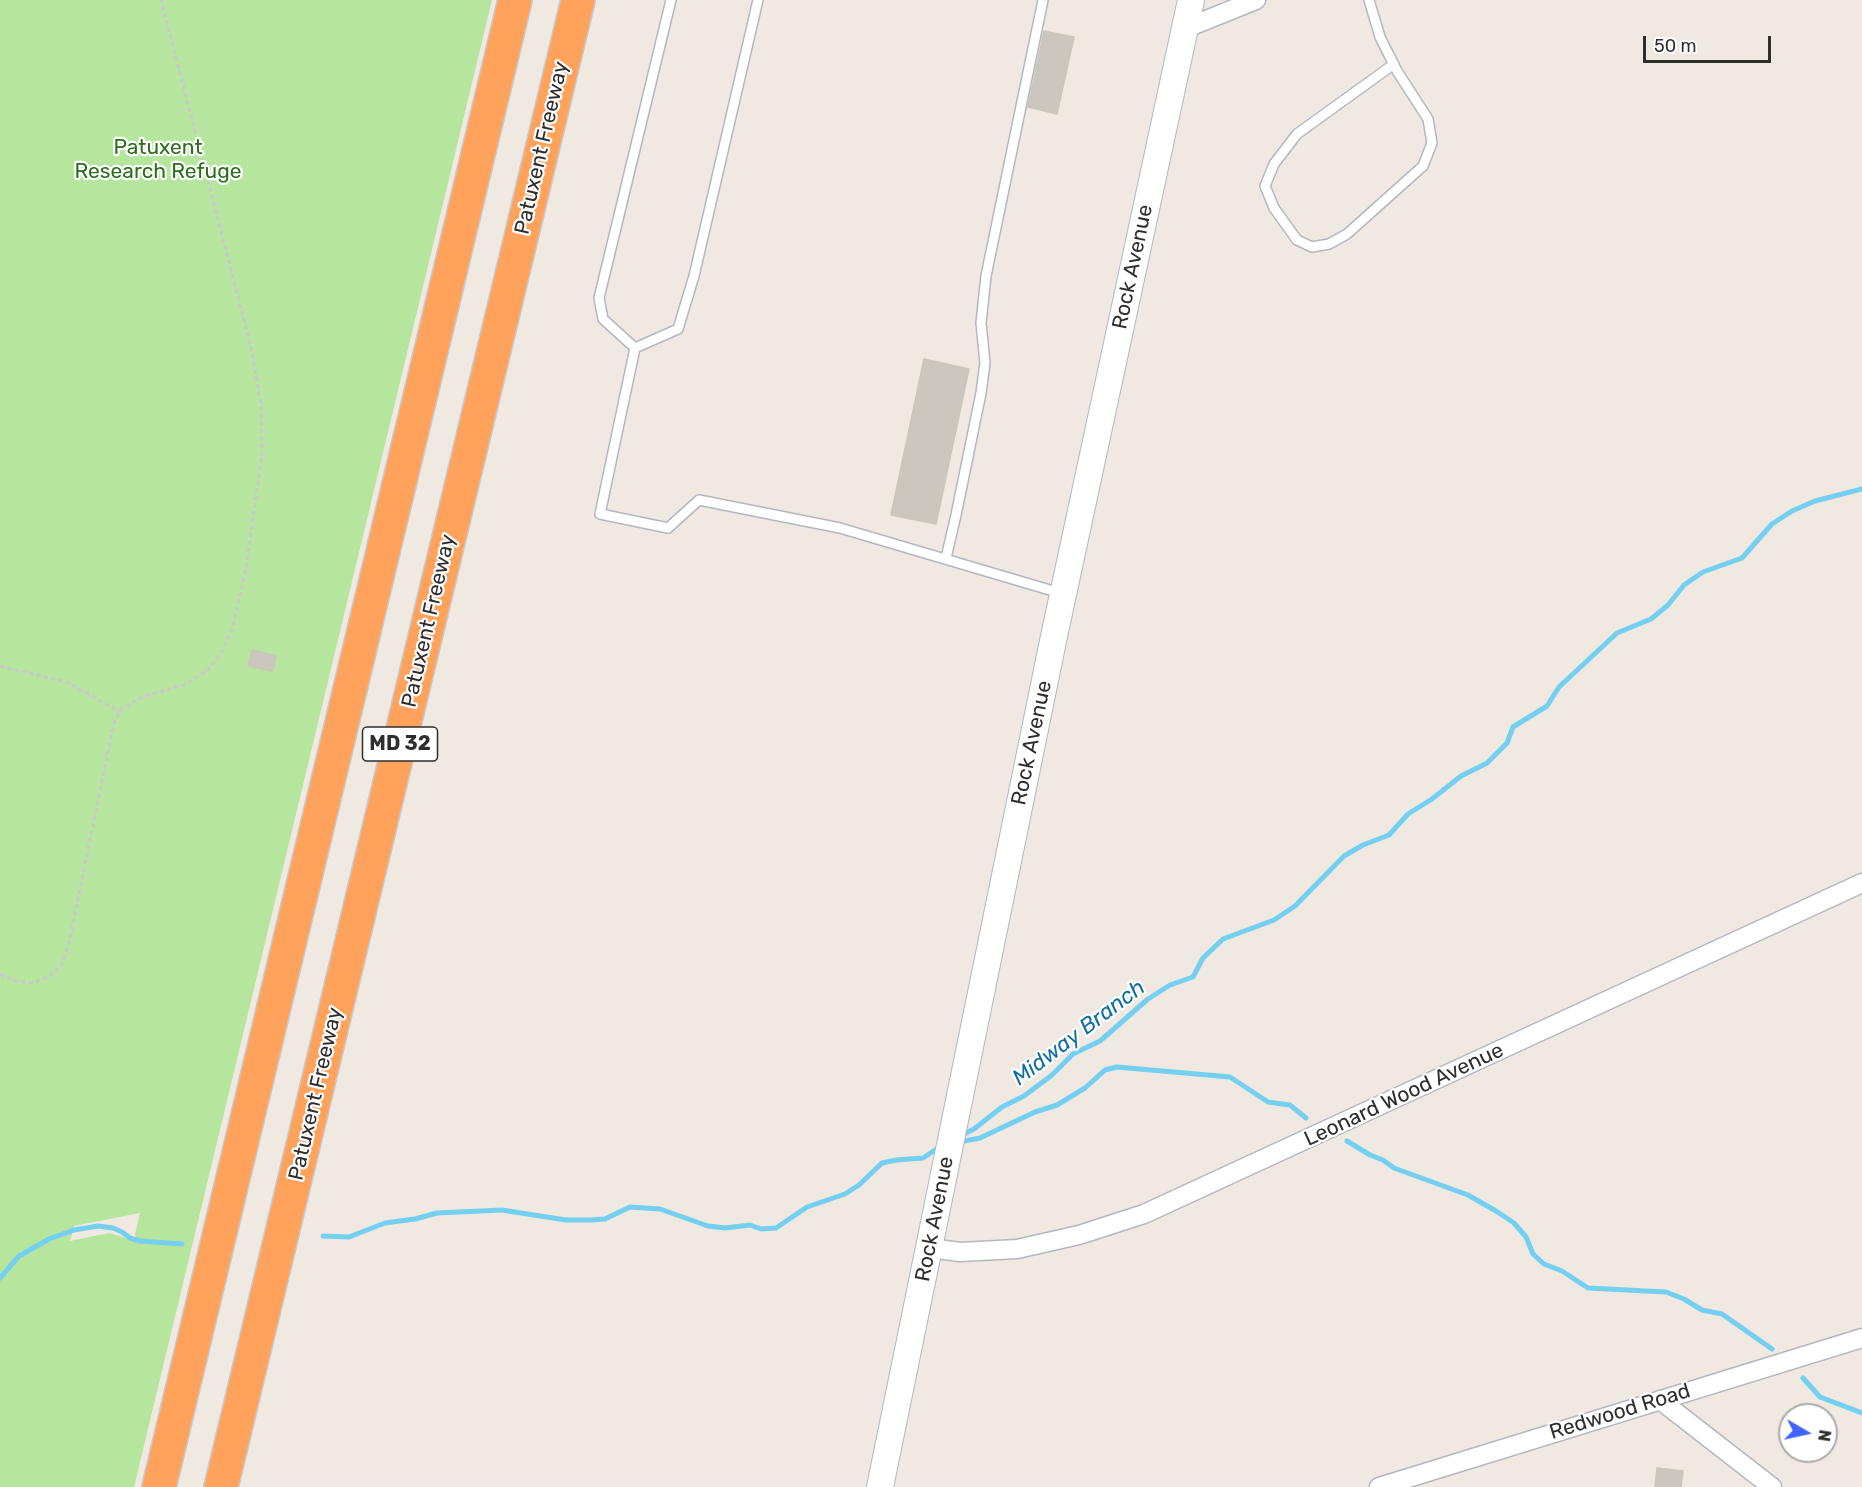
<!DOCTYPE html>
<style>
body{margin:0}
#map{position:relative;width:1862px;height:1487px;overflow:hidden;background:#efe9e1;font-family:Rubik,sans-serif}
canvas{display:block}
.north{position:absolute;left:1778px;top:1403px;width:60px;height:60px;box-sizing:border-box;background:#fff;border:2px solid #ababab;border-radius:50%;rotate:99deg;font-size:16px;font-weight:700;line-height:24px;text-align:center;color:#2e2e2e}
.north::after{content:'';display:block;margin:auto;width:21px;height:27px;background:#4264fb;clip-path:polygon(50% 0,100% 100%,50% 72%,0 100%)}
.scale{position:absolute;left:1643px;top:36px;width:128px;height:27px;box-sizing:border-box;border:3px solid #2e2e2e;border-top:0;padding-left:8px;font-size:18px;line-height:21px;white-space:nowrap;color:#2e2e2e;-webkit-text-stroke:4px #fff;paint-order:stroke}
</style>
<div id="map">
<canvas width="1862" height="1487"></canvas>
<div class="north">N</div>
<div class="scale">50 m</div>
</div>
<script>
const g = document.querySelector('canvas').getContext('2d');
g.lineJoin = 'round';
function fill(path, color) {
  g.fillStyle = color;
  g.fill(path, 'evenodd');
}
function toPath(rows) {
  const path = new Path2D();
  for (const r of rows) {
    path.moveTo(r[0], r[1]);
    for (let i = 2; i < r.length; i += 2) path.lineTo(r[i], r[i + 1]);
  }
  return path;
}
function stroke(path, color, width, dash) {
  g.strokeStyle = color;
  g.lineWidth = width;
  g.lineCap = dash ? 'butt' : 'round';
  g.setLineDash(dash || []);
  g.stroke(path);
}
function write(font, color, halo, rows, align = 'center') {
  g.font = font + ' Rubik,sans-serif';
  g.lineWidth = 4.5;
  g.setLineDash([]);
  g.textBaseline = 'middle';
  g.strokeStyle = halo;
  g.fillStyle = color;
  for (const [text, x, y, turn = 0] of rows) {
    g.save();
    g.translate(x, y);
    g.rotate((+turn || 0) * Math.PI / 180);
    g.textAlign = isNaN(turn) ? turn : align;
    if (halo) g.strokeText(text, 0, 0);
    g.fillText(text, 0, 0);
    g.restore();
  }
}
fill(toPath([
 [0,0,492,0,134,1487,0,1487],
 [140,1213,135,1234,137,1241,109,1233,70,1241,74,1226]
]), '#b6e59e');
stroke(toPath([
 [960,1136,974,1129,1002,1107,1024,1096,1052,1075,1073,1054,1100,1041,1148,999,1170,985,1193,977,1203,958,1223,939,1274,920,1295,906,1344,856,1363,845,1389,835,1408,814,1432,799,1461,776,1487,763,1507,743,1513,727,1547,706,1559,687,1617,633,1651,619,1668,605,1684,585,1703,572,1742,558,1772,524,1792,511,1815,501,1862,489],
 [1347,1141,1370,1155,1383,1160,1394,1168,1468,1195,1496,1211,1514,1223,1526,1237,1533,1254,1544,1264,1562,1271,1588,1288,1666,1292,1684,1299,1702,1310,1722,1314,1772,1349],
 [959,1142,980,1138,1035,1112,1057,1105,1085,1088,1105,1070,1117,1067,1230,1077,1268,1102,1290,1105,1306,1118],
 [323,1236,349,1237,385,1223,415,1219,437,1213,502,1210,566,1220,591,1220,605,1219,630,1207,660,1209,708,1226,725,1228,750,1225,761,1229,776,1228,807,1207,845,1194,859,1185,882,1163,896,1160,923,1158,941,1146],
 [0,1278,19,1256,49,1239,74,1230,98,1226,113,1228,122,1232,130,1238,140,1241,182,1244],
 [1803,1378,1820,1397,1862,1413]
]), '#75cff0', 5);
const building = toPath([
 [1044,31,1074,37,1057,114,1028,107,1044,31],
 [924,359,969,369,936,524,891,515,924,359],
 [252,650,276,656,273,671,248,666,252,650],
 [1657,1468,1683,1471,1681,1487,1655,1487,1657,1468]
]);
fill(building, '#cbc7bf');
stroke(building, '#cbc5ba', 1.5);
const lane = toPath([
 [1369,0,1380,37,1397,71,1428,119,1432,143,1423,166,1347,234,1329,244,1312,247,1297,240,1274,208,1265,186,1274,164,1297,134,1394,64],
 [635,348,600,514,668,528,699,500,840,528,1060,593],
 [635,348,678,329,694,276,758,0],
 [635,348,603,319,599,298,671,0],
 [946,558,956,515,981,393,985,363,981,323,986,276,1043,0]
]);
const street = toPath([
 [1184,29,1256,0],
 [930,1248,960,1252,1017,1249,1079,1235,1144,1214,1862,883],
 [1660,1400,1772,1487],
 [1379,1487,1862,1338]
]);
const secondary = toPath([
 [880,1487,1053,641,1191,0]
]);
const highway = toPath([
 [159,1487,515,0],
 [221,1487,578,0]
]);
stroke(lane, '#b4b7c1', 12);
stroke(street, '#b4b7c1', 21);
stroke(secondary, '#b4b7c1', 28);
stroke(highway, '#c9c9c9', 36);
stroke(toPath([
 [0,666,67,682,120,712],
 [0,974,16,981,34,983,50,976,62,964,69,943,114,723,122,708,142,697,184,685,208,670,222,652,233,626,246,568,262,454,261,405,251,347,161,0]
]), '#c9c9c9', 3, [4.5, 3]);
stroke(lane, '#fff', 9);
stroke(street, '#fff', 18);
stroke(secondary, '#fff', 26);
stroke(highway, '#ffa35c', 33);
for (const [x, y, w] of [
 [400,744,75]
]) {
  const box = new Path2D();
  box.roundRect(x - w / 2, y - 17, w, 34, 4.5);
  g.fillStyle = '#fff';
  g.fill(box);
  stroke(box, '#2e2e2e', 1.5);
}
write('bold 20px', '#2e2e2e', null, [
 ["MD 32",400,744]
]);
write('21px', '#2c6e1b', '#fff', [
 ["Patuxent",158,148],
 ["Research Refuge",158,172]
]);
write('21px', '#2e2e2e', '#fff', [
 ["Patuxent Freeway",542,148,-77],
 ["Rock Avenue",1133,267,-78],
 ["Patuxent Freeway",429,621,-77],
 ["Rock Avenue",1032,743,-78],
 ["Patuxent Freeway",316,1094,-77],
 ["Leonard Wood Avenue",1404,1095,-25],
 ["Rock Avenue",935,1219,-79],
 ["Redwood Road",1620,1412,-17]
]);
write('italic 22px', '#0d6fa3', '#fff', [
 ["Midway Branch",1079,1033,-37]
]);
</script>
